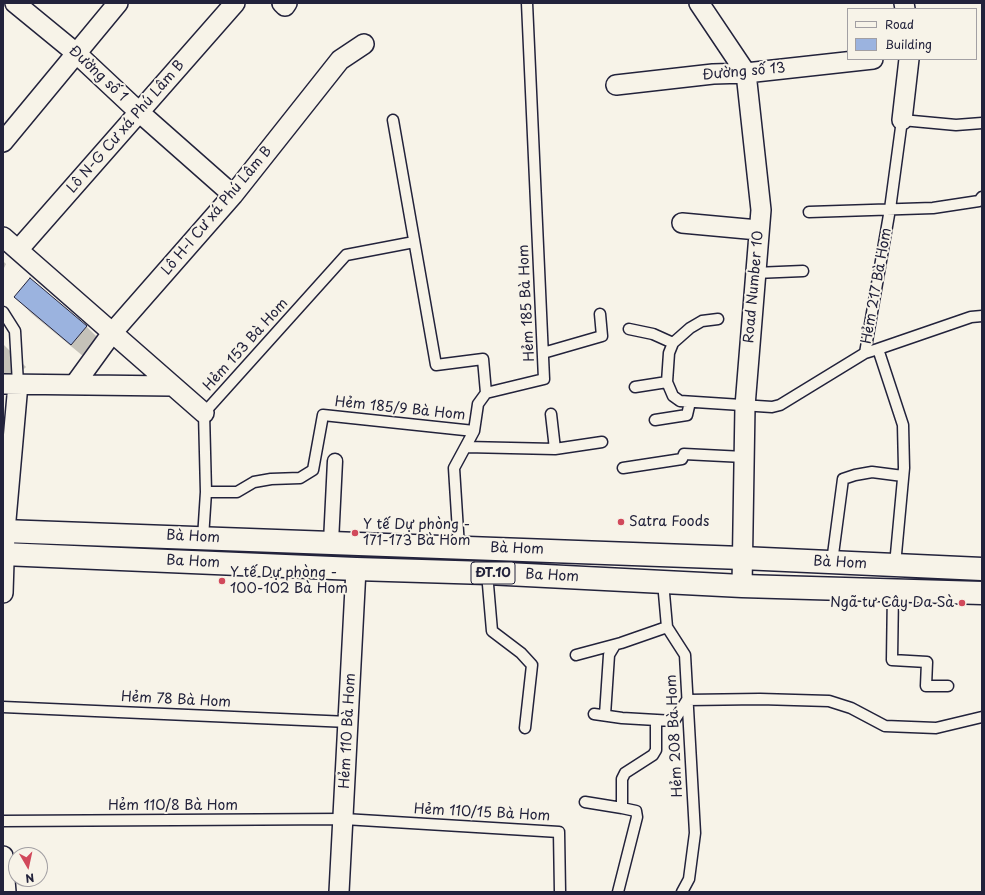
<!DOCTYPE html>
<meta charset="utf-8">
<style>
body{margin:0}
#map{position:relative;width:985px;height:895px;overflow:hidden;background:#f7f3e8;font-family:"Playpen Sans",sans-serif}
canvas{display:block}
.frame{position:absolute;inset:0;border:4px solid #22223b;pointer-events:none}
.legend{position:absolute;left:847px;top:8px;width:130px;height:52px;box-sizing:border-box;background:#f7f3e8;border:1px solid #a29fa3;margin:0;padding:5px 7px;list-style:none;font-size:12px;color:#22223b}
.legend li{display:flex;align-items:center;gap:8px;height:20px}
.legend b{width:20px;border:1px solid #a29fa3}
.north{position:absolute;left:8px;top:847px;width:40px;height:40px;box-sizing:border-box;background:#f7f3e8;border:1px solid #a29fa3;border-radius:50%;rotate:171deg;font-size:11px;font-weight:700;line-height:16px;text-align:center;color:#22223b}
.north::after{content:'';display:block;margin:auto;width:14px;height:18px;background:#d1495b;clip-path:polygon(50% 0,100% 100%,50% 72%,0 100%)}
</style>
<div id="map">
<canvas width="985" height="895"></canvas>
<div class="frame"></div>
<ul class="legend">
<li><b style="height:5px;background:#f7f3e8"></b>Road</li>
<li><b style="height:11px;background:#9bb3df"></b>Building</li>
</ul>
<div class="north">N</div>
</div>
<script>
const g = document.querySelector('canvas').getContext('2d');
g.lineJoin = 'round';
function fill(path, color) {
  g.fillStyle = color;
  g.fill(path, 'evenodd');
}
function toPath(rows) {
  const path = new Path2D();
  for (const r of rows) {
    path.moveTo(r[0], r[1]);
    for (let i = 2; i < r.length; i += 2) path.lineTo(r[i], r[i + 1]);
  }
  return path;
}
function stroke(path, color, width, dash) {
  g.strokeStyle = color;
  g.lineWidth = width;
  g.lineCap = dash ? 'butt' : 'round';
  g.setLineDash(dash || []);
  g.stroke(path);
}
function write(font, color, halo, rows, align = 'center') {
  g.font = font + ' "Playpen Sans",sans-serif';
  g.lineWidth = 4;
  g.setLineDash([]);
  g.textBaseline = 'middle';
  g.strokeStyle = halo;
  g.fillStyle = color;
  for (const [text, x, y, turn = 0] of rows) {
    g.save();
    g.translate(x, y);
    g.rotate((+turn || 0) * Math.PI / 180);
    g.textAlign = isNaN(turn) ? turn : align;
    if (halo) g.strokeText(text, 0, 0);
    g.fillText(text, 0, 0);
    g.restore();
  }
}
fill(toPath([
 [3,261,6,264,3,270],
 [30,279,87,327,104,344,89,361,32,314,15,297],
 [3,344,26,367,8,384,3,379]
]), '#0003');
const building = toPath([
 [30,278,87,326,71,345,14,297,30,278]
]);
fill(building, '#9bb3df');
stroke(building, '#22223b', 1);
const service = toPath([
 [393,120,436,365,483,359,486,393],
 [809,212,933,208,979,201,982,197],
 [755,273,803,271],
 [3,312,15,331,18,384],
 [718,319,702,321,690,328,673,343,669,353,667,382,673,396,680,401,772,407,780,405,865,353],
 [629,329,653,334,673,343],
 [878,349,971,317,982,316],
 [543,353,602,336,600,314],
 [635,387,667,382],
 [551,414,555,449],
 [655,420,687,415,690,402],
 [466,447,555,449,602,442],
 [623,468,682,459,684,454,744,457],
 [206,492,237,492,254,482,271,479,300,478,313,470,323,415,474,431],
 [203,538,206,492,204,413,346,255,414,242],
 [459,547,454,468,474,431,478,404,486,393,544,379,527,3],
 [832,562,843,479,855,475,872,472,903,476],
 [895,565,904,468,903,425,878,349,865,353,890,209,902,120,956,125,982,123],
 [487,573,492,631,521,653,532,665,525,728],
 [663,582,667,627,685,655,695,833,689,879,682,892],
 [893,591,892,660,927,662,926,686,948,686],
 [576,655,621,643,667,627],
 [3,707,349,722],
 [594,714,622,718,674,721,687,700,760,699,829,701,851,708,885,726,936,728,982,717],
 [605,715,609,655,615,645],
 [585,802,622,808,622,779,625,773,653,755,656,750,656,720],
 [3,821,344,819,559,832,560,892],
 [618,892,637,817,636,811,622,808]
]);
const pedestrian = toPath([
 [331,542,335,461]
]);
const minor = toPath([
 [15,3,76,53,139,112,233,195],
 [282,3,285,6,287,3],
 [699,3,746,73,761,210,745,406,742,586],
 [904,3,905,9],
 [616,85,713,74,746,73,873,59],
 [902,120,909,59],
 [3,142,118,3],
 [682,223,758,230],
 [3,237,204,413],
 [18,250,235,3],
 [3,384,172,386],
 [75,384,112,333,233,195,340,60,364,44],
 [3,593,5,531,18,384],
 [3,856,6,892],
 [339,892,356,569]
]);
const primary = toPath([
 [3,531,742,558,982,569],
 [3,554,356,569,487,573,742,586,982,593]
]);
stroke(service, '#22223b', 13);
stroke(pedestrian, '#22223b', 17);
stroke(minor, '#22223b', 22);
stroke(primary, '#22223b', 25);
stroke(service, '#f7f3e8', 10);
stroke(pedestrian, '#f7f3e8', 14);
stroke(minor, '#f7f3e8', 19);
stroke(primary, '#f7f3e8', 22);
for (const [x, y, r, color] of [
 [621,522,4,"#d1495b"],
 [355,533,4,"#d1495b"],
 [222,581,4,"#d1495b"],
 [962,603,4,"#d1495b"]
]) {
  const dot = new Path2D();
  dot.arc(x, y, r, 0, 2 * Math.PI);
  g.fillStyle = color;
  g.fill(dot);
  stroke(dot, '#f7f3e8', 1.5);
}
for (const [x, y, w] of [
 [493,573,44]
]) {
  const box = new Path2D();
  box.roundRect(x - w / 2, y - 11, w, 22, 3);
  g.fillStyle = '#f7f3e8';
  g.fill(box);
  stroke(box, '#22223b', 1);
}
write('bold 13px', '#22223b', null, [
 ["ĐT.10",493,573]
]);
write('14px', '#22223b', '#f7f3e8', [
 ["Đường số 13",744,72,-5],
 ["Đường số 1",98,74,43],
 ["Lô N-G Cư xá Phú Lâm B",126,127,-49],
 ["Lô H-I Cư xá Phú Lâm B",217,211,-50],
 ["Hẻm 217 Bà Hom",877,286,-80],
 ["Road Number 10",754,287,-85],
 ["Hẻm 185 Bà Hom",527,303,-93],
 ["Hẻm 153 Bà Hom",246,345,-48],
 ["Hẻm 185/9 Bà Hom",400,409,6],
 ["Bà Hom",193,537,3],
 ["Bà Hom",517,549,2],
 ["Ba Hom",193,562,3],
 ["Bà Hom",840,563,3],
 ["Ba Hom",552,576,3],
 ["Hẻm 78 Bà Hom",176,700,3],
 ["Hẻm 110 Bà Hom",348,731,-87],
 ["Hẻm 208 Bà Hom",675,736,-93],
 ["Hẻm 110/8 Bà Hom",173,806],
 ["Hẻm 110/15 Bà Hom",482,813,3]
]);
write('14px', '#22223b', '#f7f3e8', [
 ["Satra Foods",629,522],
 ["Y tế Dự phòng -",363,525],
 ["171-173 Bà Hom",363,541],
 ["Y tế Dự phòng -",230,573],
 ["100-102 Bà Hom",230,589],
 ["Ngã tư Cây Da Sà",954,603,"right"]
], 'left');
</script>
